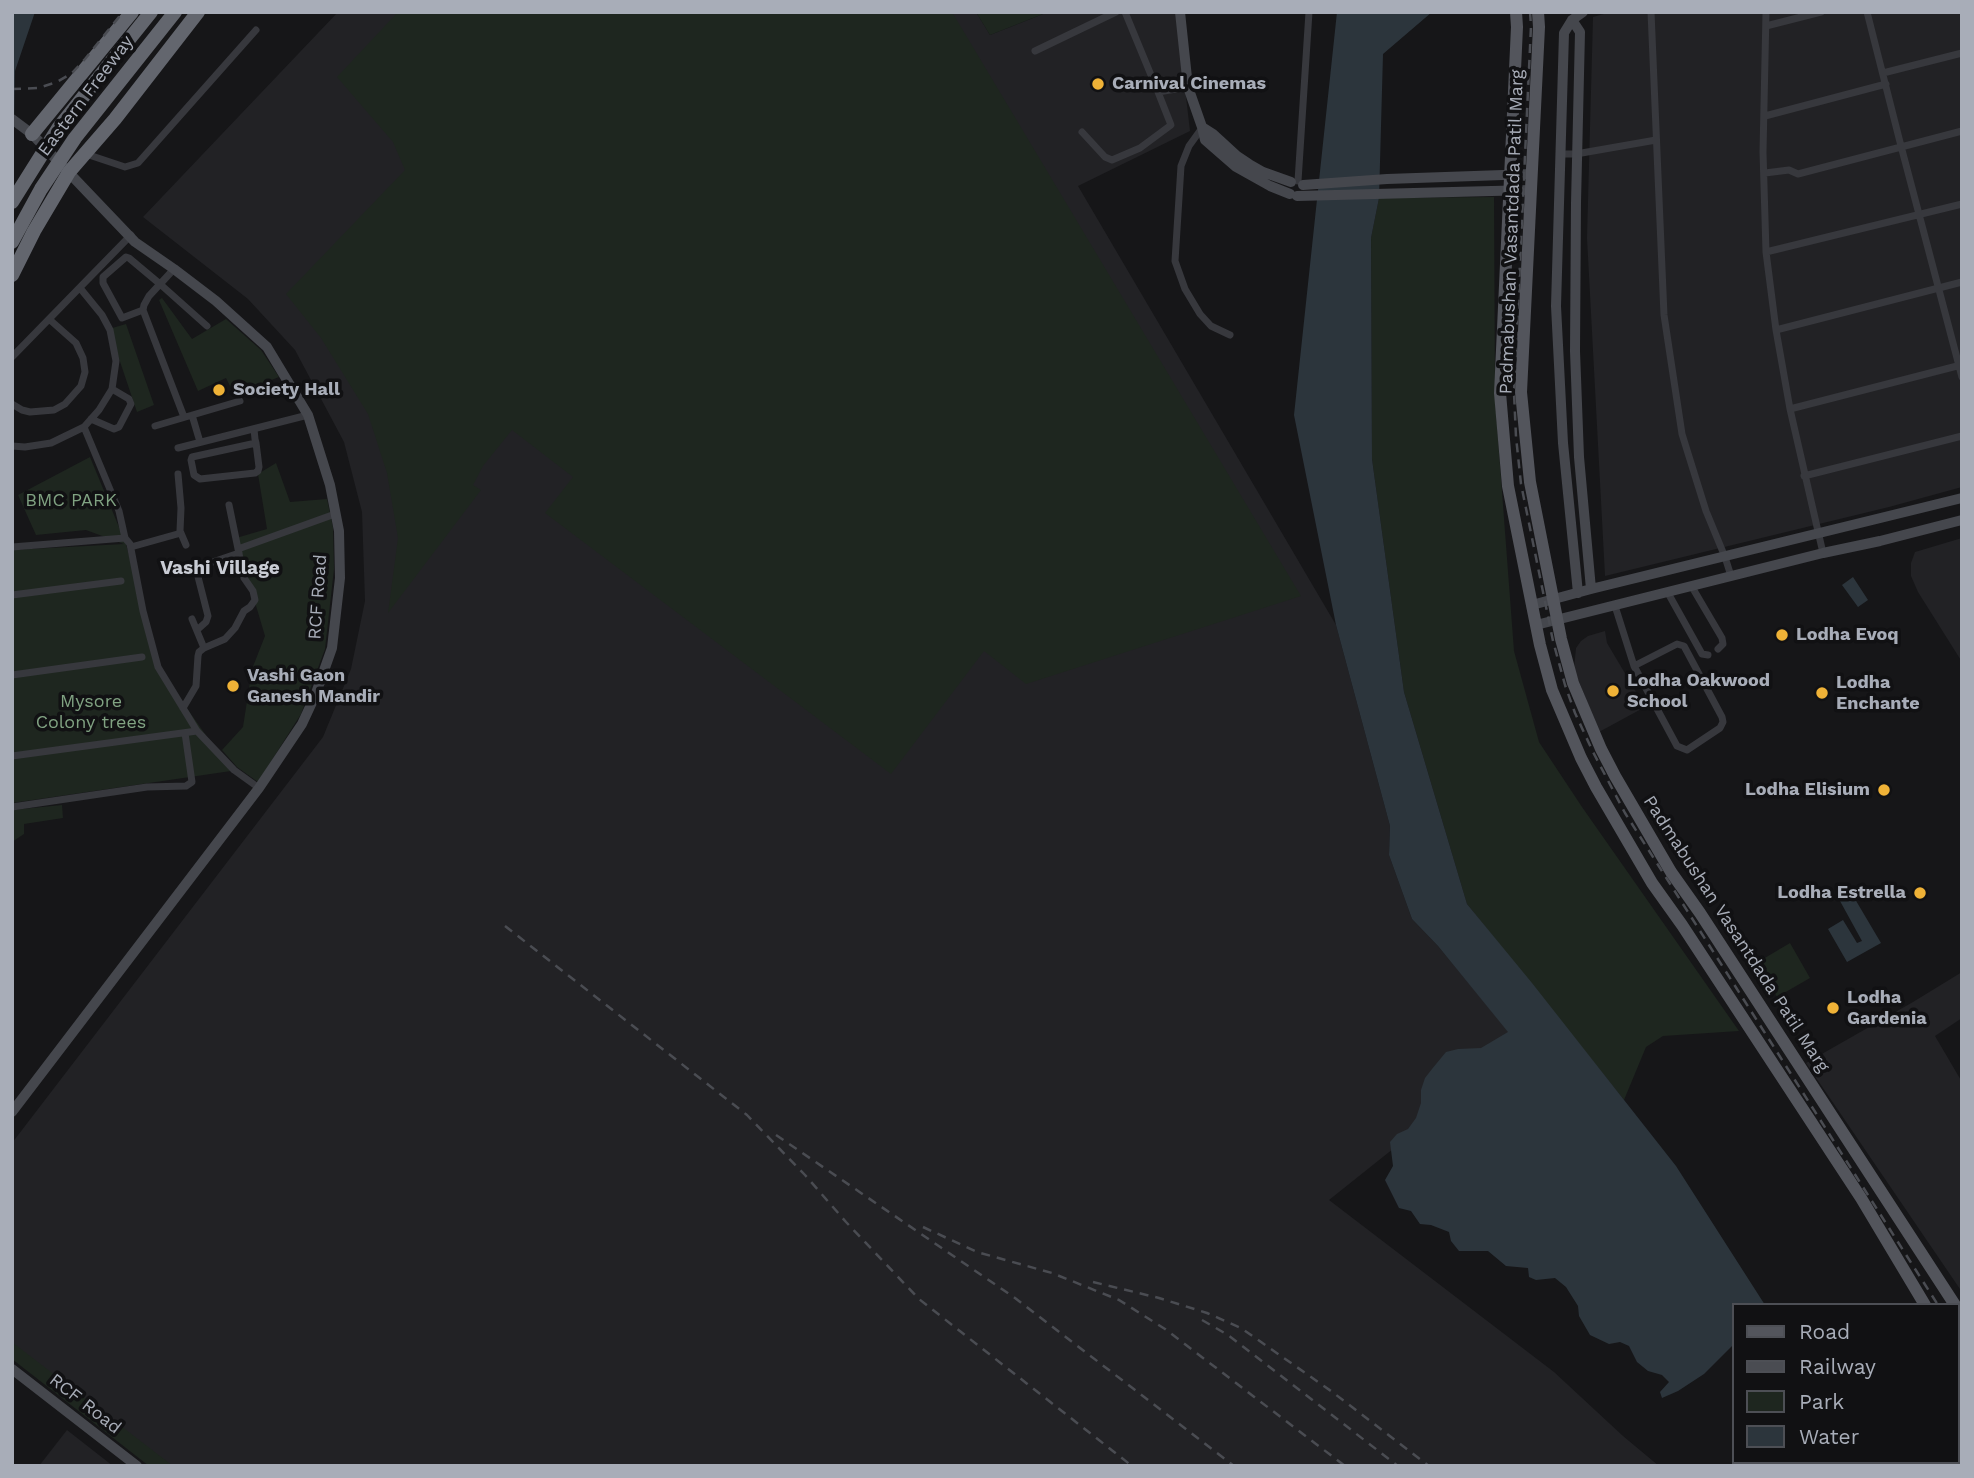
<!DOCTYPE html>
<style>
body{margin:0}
#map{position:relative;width:1974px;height:1478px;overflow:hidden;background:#161618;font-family:"Work Sans",sans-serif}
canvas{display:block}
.frame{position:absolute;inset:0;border:14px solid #a8adb8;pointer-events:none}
.legend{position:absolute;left:1732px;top:1303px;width:228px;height:161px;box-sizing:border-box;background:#111113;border:2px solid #4d4f55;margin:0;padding:9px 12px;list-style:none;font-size:21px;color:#a8adb8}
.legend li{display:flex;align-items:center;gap:14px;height:35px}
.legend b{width:35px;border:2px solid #4d4f55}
</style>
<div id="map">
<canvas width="1974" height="1478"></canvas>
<div class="frame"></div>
<ul class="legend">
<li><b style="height:9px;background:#53555c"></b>Road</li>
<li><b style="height:9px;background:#4a4c52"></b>Railway</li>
<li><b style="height:19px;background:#1e261f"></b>Park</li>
<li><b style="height:19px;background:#2c353c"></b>Water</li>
</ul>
</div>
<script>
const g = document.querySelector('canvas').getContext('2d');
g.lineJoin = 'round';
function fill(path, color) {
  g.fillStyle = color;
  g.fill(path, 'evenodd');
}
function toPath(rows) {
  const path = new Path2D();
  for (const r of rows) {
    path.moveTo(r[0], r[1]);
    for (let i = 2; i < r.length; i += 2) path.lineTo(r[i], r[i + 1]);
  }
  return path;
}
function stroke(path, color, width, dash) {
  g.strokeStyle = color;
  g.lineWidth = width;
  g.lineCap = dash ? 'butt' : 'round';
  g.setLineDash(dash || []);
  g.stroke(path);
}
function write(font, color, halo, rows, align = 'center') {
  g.font = font + ' "Work Sans",sans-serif';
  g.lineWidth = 7;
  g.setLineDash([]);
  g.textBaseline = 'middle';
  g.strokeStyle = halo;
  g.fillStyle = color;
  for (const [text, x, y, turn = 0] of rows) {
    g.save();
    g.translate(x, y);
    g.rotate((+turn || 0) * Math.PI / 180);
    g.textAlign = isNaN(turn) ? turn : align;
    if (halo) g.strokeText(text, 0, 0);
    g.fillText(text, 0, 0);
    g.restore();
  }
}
fill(toPath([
 [338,12,976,12,990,35,1048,12,1176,12,1190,131,1078,186,1336,625,1390,826,1389,855,1412,919,1438,946,1518,1043,1423,1125,1329,1200,1554,1372,1623,1436,1659,1466,172,1466,12,1344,12,1143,323,737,351,669,365,601,362,512,344,442,295,350,248,299,143,217],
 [1611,12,1962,12,1962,487,1889,507,1605,576,1587,238,1593,17],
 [1962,538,1962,662,1918,592,1911,576,1911,563,1915,552],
 [1605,631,1607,643,1645,707,1599,732,1574,669,1576,648,1581,641,1588,636],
 [1962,972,1962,1018,1935,1036,1962,1082,1962,1292,1806,1063,1913,1002],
 [67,1430,113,1466,39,1466]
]), '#222225');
fill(toPath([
 [398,12,952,12,1301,596,1026,684,984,651,891,774,545,513,573,477,512,430,483,466,473,485,481,490,388,613,398,538,387,473,368,414,321,338,286,294,405,170,393,142,337,77],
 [976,12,1048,12,990,35],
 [1494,197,1495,399,1514,651,1539,742,1582,807,1739,1031,1663,1036,1646,1047,1624,1100,1467,904,1404,692,1372,459,1371,238,1379,198],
 [162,298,192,339,226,319,261,350,279,377,239,393,233,392,226,378,198,391,159,300],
 [126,324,154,405,137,412,109,329],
 [90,457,126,544,158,667,231,771,12,803,12,550,124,544,86,530,36,535,18,495],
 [276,463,290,502,327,499,333,527,334,569,325,649,301,714,258,782,237,767,222,750,243,727,252,669,265,636,236,538,267,529,258,474],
 [62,805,63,818,24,824,24,834,12,842,12,810],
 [1790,943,1810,978,1777,997,1758,962],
 [12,1342,173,1466,149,1466,12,1359]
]), '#1e261f');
fill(toPath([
 [12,12,35,12,15,71,14,126,12,129],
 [1337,12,1432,12,1383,54,1379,198,1371,238,1372,459,1404,692,1467,904,1532,983,1676,1166,1765,1305,1734,1305,1734,1349,1732,1346,1704,1374,1678,1391,1662,1398,1660,1392,1669,1382,1662,1375,1648,1371,1637,1362,1629,1346,1620,1342,1609,1344,1590,1335,1579,1316,1578,1306,1566,1287,1555,1278,1536,1280,1529,1277,1528,1268,1506,1266,1488,1251,1459,1251,1451,1241,1449,1232,1431,1225,1420,1224,1411,1211,1399,1208,1385,1180,1393,1166,1390,1142,1397,1134,1408,1129,1416,1118,1421,1103,1421,1090,1425,1078,1432,1069,1446,1052,1458,1049,1481,1048,1508,1032,1438,946,1412,919,1389,855,1390,826,1336,625,1294,415],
 [1853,577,1868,600,1858,607,1842,585],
 [1852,894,1881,943,1847,962,1828,929,1843,920,1857,943,1862,941,1840,901],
 [1799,1462,1870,1462,1873,1466,1802,1466]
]), '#2c353c');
stroke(toPath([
 [1125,12,1158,92,1188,87],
 [1651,12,1664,315,1682,434,1706,511,1725,557,1731,576],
 [1766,12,1763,152,1766,252,1776,330,1790,409,1823,553],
 [1867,12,1901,146,1962,377],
 [1766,26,1821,12],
 [1035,51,1116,12],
 [1883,73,1962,53],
 [1765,116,1886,84],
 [1202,128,1189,146,1181,166,1175,261,1185,289,1200,314,1211,326,1230,335],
 [1082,132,1105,157,1112,160,1140,148,1171,125,1158,92],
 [86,154,125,167,138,163,256,30],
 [1561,154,1576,154,1656,140],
 [1765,173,1789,170,1798,174,1962,131],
 [1298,181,1309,12],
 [1766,252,1962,204],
 [174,269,149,296,144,305,143,310,184,417],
 [143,310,122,318,103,283,103,277,126,257,129,258,160,284,207,326],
 [1776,330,1962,282],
 [12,357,131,235],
 [12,404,22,410,30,412,54,410,65,404,81,386,85,372,83,358,76,343,49,319],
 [1790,409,1961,365],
 [192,415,200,442],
 [91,419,114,429,119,427,131,404,129,399,112,389],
 [155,426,240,401],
 [84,427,119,511,125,538],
 [254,429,255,439,256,443,259,467,258,471,255,473,200,479,194,475,191,460,192,457,256,443],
 [12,446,25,447,51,443,84,427,99,410,112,389,116,361,110,330,102,315,80,288],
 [178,448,308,415],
 [178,474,181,508,180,531,186,545],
 [1804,476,1962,436],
 [12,547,125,538,130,544,143,611,158,667,197,731,234,770,259,788],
 [131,547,181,533],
 [238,549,335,514],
 [1692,587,1722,638,1723,644,1718,649],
 [1668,593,1702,654,1708,655],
 [12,595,121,581],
 [1615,606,1634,666,1677,644,1684,646,1722,717,1723,722,1720,728,1687,750,1677,746,1634,666],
 [197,630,206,622,208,616,196,569,198,567,239,553],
 [204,648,225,639,235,628,244,611,250,607,255,600,253,591,244,578,229,505],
 [12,675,142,657],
 [183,708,196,686,198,656,199,652,204,648,192,619],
 [12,756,197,731],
 [12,807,147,787,186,786,192,782,185,733]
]), '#37383d', 7);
stroke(toPath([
 [1180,12,1188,87,1202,127,1205,140,1236,167,1270,186,1290,194],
 [1572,20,1580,32,1576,203,1575,351,1579,457,1591,589],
 [12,119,32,134,135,242,174,269,216,301,267,347,308,415,330,485,339,531,340,578,332,648,315,696,302,724,259,788,12,1112],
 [1202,127,1213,134,1237,156,1249,164,1263,172,1291,182],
 [1303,185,1387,179,1532,174],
 [1297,196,1531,190],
 [1578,593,1563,443,1556,306,1564,33,1572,20,1583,12],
 [1532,605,1591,589,1962,498],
 [1536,625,1823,553,1880,541,1962,520],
 [12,1369,137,1466]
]), '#45474d', 10);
stroke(toPath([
 [1516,12,1517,27,1500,393,1508,486,1540,645,1552,690,1581,758,1596,787,1652,883,1682,925,1861,1198,1925,1305],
 [1538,12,1539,27,1521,392,1530,482,1561,639,1573,683,1601,749,1615,776,1671,872,1700,913,1955,1305],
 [1958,1359,1962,1365]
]), '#53555c', 12);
stroke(toPath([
 [32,134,132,12],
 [12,275,34,231,69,172,115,119,198,12]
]), '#63666e', 14);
stroke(toPath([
 [1530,12,1531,26,1514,393,1516,437,1521,484,1553,641,1565,685,1575,713,1593,752,1625,813,1938,1305],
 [12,89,38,88,57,82,72,73,85,59,123,12],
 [505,926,747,1115,805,1175,846,1222,919,1299,1132,1466],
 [776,1135,1015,1298,1234,1466],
 [923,1227,977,1252,1052,1273,1119,1300,1165,1329,1345,1466],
 [1093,1282,1159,1298,1207,1313,1241,1328,1331,1391,1429,1466],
 [1202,1320,1228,1335,1398,1466],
 [1958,1336,1962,1342]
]), '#4a4c52', 2.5, [9, 7]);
stroke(toPath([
 [12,202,59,127,151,12],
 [12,242,41,189,75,138,175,12]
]), '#63666e', 14);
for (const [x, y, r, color] of [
 [1098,84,7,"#efb237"],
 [219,390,7,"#efb237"],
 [1782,635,7,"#efb237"],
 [233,686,7,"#efb237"],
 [1613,691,7,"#efb237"],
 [1822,693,7,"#efb237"],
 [1884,790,7,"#efb237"],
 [1920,893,7,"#efb237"],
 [1833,1008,7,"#efb237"]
]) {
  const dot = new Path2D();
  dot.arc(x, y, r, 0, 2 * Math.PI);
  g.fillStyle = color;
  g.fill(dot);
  stroke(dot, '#111113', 2.5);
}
write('bold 18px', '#a8adb8', '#111113', [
 ["Carnival Cinemas",1112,84],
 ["Society Hall",233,390],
 ["Lodha Evoq",1796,635],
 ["Vashi Gaon",247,676],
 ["Ganesh Mandir",247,697],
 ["Lodha Oakwood",1627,681],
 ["School",1627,702],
 ["Lodha",1836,683],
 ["Enchante",1836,704],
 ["Lodha Elisium",1870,790,"right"],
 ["Lodha Estrella",1906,893,"right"],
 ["Lodha",1847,998],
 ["Gardenia",1847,1019]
], 'left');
write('18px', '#a8adb8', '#111113', [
 ["Eastern Freeway",86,96,-53],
 ["Padmabushan Vasantdada Patil Marg",1512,232,-88],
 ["RCF Road",318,597,-86],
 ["Padmabushan Vasantdada Patil Marg",1736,934,57],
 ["RCF Road",85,1404,38]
]);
write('18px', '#80a282', '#111113', [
 ["BMC PARK",71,501],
 ["Mysore",91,702],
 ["Colony trees",91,723]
]);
write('bold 19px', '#c9ccd4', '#111113', [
 ["Vashi Village",220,568]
]);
</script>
